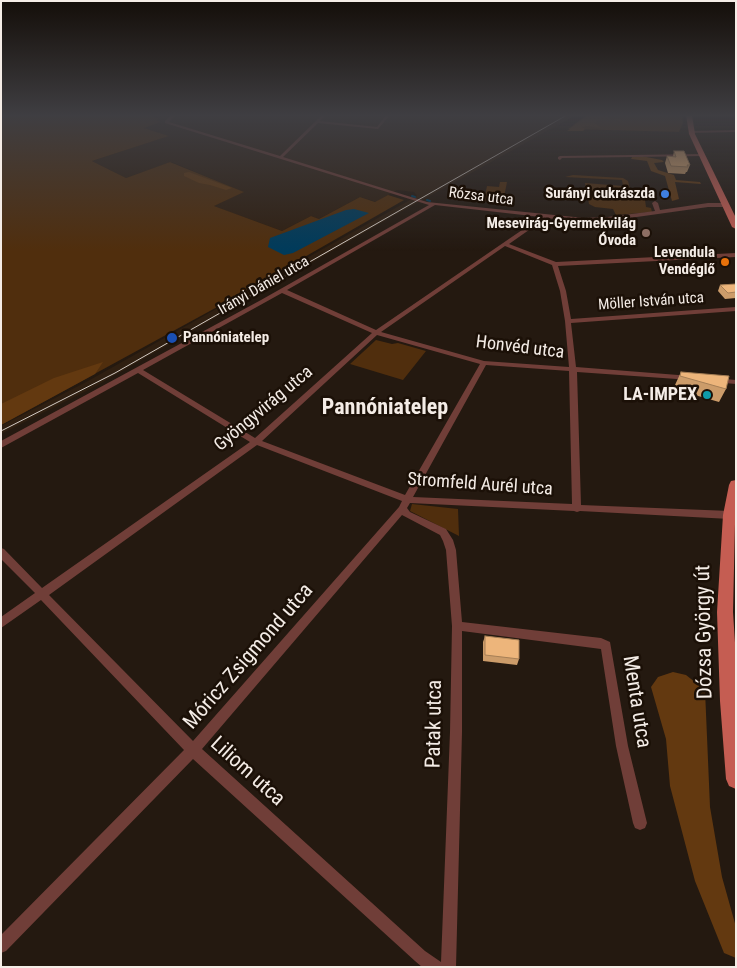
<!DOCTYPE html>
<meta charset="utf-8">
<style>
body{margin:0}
#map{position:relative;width:737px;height:968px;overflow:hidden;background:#241910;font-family:"Roboto Condensed",sans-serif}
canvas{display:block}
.frame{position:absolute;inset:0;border:2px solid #f4ece6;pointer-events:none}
</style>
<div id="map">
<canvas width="737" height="968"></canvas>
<div class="frame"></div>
</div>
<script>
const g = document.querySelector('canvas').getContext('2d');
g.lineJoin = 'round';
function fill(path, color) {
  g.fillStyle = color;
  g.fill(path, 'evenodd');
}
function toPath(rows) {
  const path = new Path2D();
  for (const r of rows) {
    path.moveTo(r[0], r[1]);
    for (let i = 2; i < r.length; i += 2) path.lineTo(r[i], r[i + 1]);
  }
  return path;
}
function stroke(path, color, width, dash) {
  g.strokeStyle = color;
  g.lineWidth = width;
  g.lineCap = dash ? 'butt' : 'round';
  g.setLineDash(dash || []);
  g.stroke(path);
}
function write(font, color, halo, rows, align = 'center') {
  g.font = font + ' "Roboto Condensed",sans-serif';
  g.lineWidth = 5;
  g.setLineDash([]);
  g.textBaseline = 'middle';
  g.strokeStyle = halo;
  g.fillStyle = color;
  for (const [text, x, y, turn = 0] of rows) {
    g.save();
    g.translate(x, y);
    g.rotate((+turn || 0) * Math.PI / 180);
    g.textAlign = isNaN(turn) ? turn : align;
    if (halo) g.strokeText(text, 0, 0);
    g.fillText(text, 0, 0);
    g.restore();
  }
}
fill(toPath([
 [149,115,576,115,388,219,96,386,1,434,1,426,88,381,417,196,414,192,397,190,376,202,360,197,319,219,311,216,282,231,213,206,243,192,171,162,126,178,92,161,168,136,143,128,159,118]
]), '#2f1f11');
fill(toPath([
 [1,115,149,115,160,119,156,120,160,122,144,128,169,136,92,161,126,178,170,162,244,192,214,206,282,231,311,216,319,219,360,197,375,202,388,195,404,200,219,306,1,425],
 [587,115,682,115,683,123,679,132,568,129],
 [573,175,623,178,628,181,630,189,635,192,633,193,647,197,648,200,645,200,646,207,651,208,652,212,616,215,613,209,595,207,589,204,585,183,623,186,622,180,565,177],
 [500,182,507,182,503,202,484,201,487,186,499,187],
 [376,340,392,344,398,343,426,351,403,380,350,364],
 [412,504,458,509,459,536,410,511]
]), '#502e0d');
fill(toPath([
 [589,115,608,115,608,118,620,119,622,122,614,119,599,120,595,123,601,128,588,126,582,127,585,129,583,131,567,131],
 [641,156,662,160,664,162,654,163,658,170,674,175,676,180,700,182,701,184,675,182,679,199,672,201,665,176,651,171,647,161,631,159,632,157],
 [189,172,232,188,226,190,210,185,199,183,184,176,184,173],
 [103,362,95,374,1,425,1,404,54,378],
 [673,672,686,675,705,690,710,807,722,877,736,927,736,958,724,953,695,881,670,786,666,739,651,687,658,677]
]), '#633910');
fill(toPath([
 [354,209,369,213,293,253,284,255,268,247,270,238,346,210]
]), '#003b5b');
stroke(toPath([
 [1,118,13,115]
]), '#003b5b', 1);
stroke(toPath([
 [412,196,415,197],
 [427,200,430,201]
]), '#003b5b', 2);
fill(toPath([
 [171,115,176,115,169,122,280,156,322,115,326,115,320,121,377,127,386,115,390,115,378,129,318,123,283,157,427,202,584,218,608,217,655,211,652,203,655,201,658,203,660,210,708,203,725,203,728,205,725,207,708,207,608,221,584,222,546,218,509,244,556,262,736,253,736,257,558,266,566,291,571,319,736,307,736,311,571,323,576,367,691,376,695,378,691,380,577,372,581,505,730,511,733,513,735,515,733,517,730,519,580,511,577,512,574,511,410,503,407,508,410,512,446,529,453,540,456,550,462,622,601,638,610,642,628,746,647,823,645,828,640,830,635,828,633,823,616,746,601,649,462,631,462,732,456,967,422,967,415,961,193,759,6,951,1,953,1,935,184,750,41,600,1,628,1,617,35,593,1,559,1,548,4,549,42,588,250,442,138,373,1,448,1,441,261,300,429,205,165,123,165,121,171,115],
 [435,205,541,217,376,330,287,290,435,205],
 [505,246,552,265,560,291,565,321,569,367,484,361,381,332,505,246],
 [282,293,372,333,255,438,143,370,282,293],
 [377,335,480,364,405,495,262,441,377,335],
 [486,365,569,371,572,504,413,497,486,365],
 [257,445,402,501,399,507,193,741,49,595,257,445],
 [402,515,440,535,443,541,446,550,452,626,450,732,441,962,425,951,202,749,402,515],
 [736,130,736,132,691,133,689,132,691,131,736,130],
 [702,154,704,156,562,158,560,160,558,159,558,157,560,156,702,154],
 [713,378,736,380,736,384,713,382,713,378]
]), '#703e38');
fill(toPath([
 [686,115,692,115,695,134,736,218,736,229,732,227,689,134,686,115],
 [736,480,733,612,736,658,736,789,729,786,726,779,720,701,717,612,723,515,729,485,731,481,736,480]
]), '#c55d52');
stroke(toPath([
 [1,431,115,373,567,115]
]), '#d3cbc4', 1);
fill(toPath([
 [674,151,690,165,687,172,686,172,685,174,668,173,665,163,667,156,673,156],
 [736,284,736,298,725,299,718,291,720,285],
 [681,372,726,389,719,402,674,389,675,385],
 [485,636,519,659,517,665,483,661,483,642]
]), '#cc9c6a');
const building = toPath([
 [674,151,684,151,690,165,687,165,688,167,671,166,667,156,676,157,674,151],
 [736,284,736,292,728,293,720,285,736,284],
 [681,372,729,376,726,389,680,376,681,372],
 [485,636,519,640,519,659,485,655,485,636]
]);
fill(building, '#edb57b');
stroke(building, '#a67f56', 1);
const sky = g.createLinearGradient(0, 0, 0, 251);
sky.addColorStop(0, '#140e09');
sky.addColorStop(0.46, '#3f3e42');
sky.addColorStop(1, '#3f3e4200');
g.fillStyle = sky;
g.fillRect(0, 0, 737, 251);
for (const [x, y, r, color] of [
 [665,194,5,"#3f7fe0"],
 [646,233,5,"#8d6e63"],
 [725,262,5,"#e8710a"],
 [172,338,6,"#1a4fb4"],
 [707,395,5,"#0f9aa8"]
]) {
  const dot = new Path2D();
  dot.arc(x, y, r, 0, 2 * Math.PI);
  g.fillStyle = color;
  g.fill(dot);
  stroke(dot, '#1b1007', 2);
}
write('bold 15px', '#f4ece6', '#1b1007', [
 ["Surányi cukrászda",655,194],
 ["Mesevirág-Gyermekvilág",636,224],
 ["Óvoda",636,241],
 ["Levendula",715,253],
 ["Vendéglő",715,270],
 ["Pannóniatelep",183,338,"left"]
], 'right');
write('15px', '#f4ece6', '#1b1007', [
 ["Rózsa utca",481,197,7],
 ["Irányi Dániel utca",264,286,-30],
 ["Möller István utca",651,302,-4]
]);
write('18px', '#f4ece6', '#1b1007', [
 ["Honvéd utca",520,348,7],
 ["Gyöngyvirág utca",264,409,-40],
 ["Stromfeld Aurél utca",480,485,4]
]);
write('bold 18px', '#f4ece6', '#1b1007', [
 ["LA-IMPEX",697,395]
], 'right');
write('21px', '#f4ece6', '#1b1007', [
 ["Dózsa György út",705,632,-91],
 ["Móricz Zsigmond utca",249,657,-49],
 ["Menta utca",636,702,81],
 ["Patak utca",435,724,-89],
 ["Liliom utca",247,772,42]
]);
write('bold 22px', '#f4ece6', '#1b1007', [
 ["Pannóniatelep",385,408]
]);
</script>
